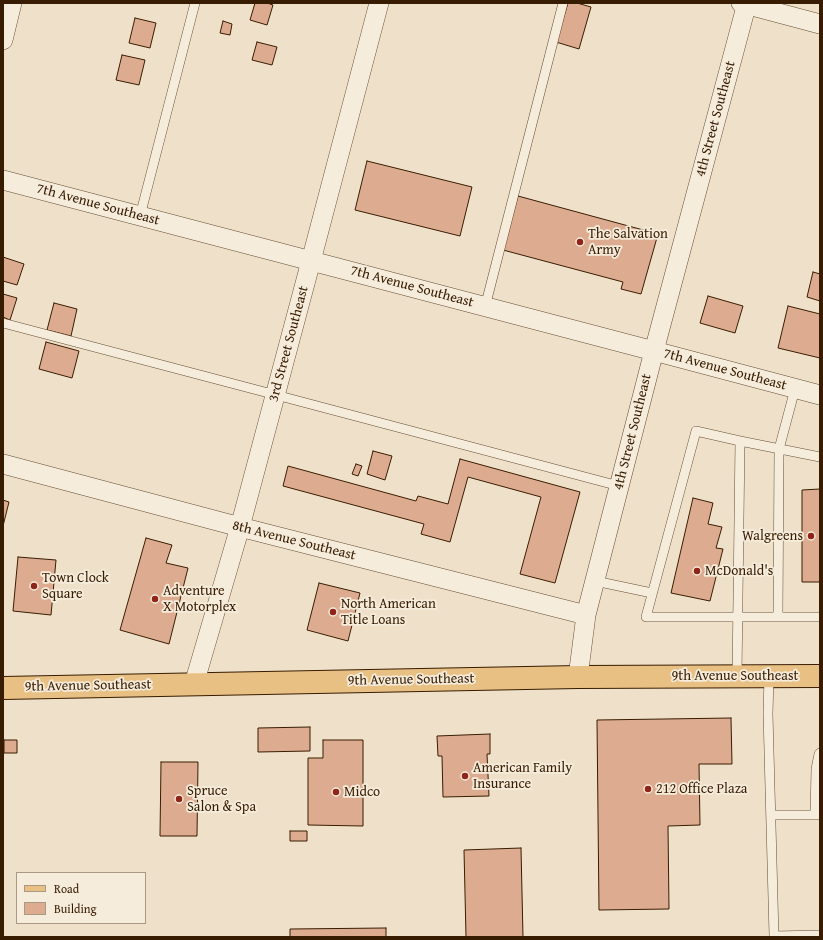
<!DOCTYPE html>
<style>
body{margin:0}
#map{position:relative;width:823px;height:940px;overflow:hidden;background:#efe1c9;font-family:"Gentium Book Plus",serif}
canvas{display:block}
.frame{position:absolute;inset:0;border:4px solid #381c01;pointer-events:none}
.legend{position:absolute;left:16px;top:872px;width:130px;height:52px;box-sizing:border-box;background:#f5ecdc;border:1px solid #a99984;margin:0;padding:5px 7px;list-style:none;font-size:12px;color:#381c01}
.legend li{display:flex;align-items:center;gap:8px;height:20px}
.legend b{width:20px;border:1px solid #a99984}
</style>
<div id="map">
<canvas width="823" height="940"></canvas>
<div class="frame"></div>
<ul class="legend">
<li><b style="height:5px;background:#e8c084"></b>Road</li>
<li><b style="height:11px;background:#ddac90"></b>Building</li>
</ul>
</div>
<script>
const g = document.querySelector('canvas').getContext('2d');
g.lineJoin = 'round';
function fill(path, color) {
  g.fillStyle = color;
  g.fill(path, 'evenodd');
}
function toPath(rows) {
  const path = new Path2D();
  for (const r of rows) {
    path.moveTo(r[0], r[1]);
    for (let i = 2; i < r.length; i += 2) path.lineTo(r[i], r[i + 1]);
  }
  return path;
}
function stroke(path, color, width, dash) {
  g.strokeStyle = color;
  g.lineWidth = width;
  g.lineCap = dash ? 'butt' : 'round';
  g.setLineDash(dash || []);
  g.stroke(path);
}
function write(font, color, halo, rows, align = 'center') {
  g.font = font + ' "Gentium Book Plus",serif';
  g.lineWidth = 3.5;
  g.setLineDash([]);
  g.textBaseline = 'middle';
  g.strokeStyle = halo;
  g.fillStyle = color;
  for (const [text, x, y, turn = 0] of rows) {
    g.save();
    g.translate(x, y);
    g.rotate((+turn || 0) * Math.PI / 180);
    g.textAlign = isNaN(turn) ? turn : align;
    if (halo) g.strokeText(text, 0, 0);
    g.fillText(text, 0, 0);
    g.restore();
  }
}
const building = toPath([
 [255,3,267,3,273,5,267,25,250,20,255,3],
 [568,3,577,3,591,7,579,49,556,42,568,3],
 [135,18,156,23,150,48,129,43,135,18],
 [223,21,232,24,230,35,220,33,223,21],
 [257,42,277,47,272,65,252,60,257,42],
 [122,55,145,60,139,85,116,80,122,55],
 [367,161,472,187,460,236,355,210,367,161],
 [518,196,658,234,641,294,621,289,623,282,503,250,518,196],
 [3,257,24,264,17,285,3,281,3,257],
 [813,272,820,274,820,301,807,297,813,272],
 [3,294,17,298,10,320,3,317,3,294],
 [708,296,743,306,735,333,700,323,708,296],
 [54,303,77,309,71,336,47,330,54,303],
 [788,306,820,314,820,358,778,348,788,306],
 [46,342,79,351,72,378,39,369,46,342],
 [373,451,392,456,385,480,367,474,373,451],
 [460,459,580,492,555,583,520,574,541,497,468,477,450,542,421,534,424,524,283,486,288,466,416,501,418,496,448,504,460,459],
 [356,464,362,466,358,476,352,474,356,464],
 [820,489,820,582,802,582,802,490,820,489],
 [693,498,713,503,708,524,722,527,716,548,723,549,710,601,671,593,693,498],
 [3,500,9,502,3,526,3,500],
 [146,538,172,545,166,563,188,568,169,644,120,630,146,538],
 [18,557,56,560,51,615,13,611,18,557],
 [319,583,360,593,348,641,307,630,319,583],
 [731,718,732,764,699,764,700,825,668,826,669,909,599,910,597,720,731,718],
 [310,727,310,751,258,752,258,728,310,727],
 [490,734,490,754,487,754,489,796,443,797,442,756,438,756,437,736,490,734],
 [4,740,17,740,17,753,4,753,4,740],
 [323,740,363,740,363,826,308,825,308,758,323,758,323,740],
 [161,762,198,762,197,836,160,836,161,762],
 [290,831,307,831,307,841,290,841,290,831],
 [521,848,523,937,466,937,464,850,521,848],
 [386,928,386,937,290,937,290,929,386,928]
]);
fill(building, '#ddac90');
stroke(building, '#381c01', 1);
const lane = toPath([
 [140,216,195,3],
 [485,307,563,3],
 [3,323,276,395,619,486],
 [820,457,740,441,696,431,646,617,820,617],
 [595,581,652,593],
 [778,617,779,449,795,389],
 [737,676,740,441],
 [769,676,768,714,774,936,820,935],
 [771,815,820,815],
 [815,815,816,769,819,754,820,753]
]);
const street = toPath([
 [741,3,820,24],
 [3,40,12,3],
 [3,180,654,351,820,395],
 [3,464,240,527,586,615],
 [578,677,586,615,654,351,747,3],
 [194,684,240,527,311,261,379,3]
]);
const primary = toPath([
 [3,688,578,677,820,676]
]);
stroke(lane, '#664d33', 10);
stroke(street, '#664d33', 20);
stroke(primary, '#381c01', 24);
stroke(lane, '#f5ecdc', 9);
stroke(street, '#f5ecdc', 19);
stroke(primary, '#e8c084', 22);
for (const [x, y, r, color] of [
 [580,242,4,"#8f2418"],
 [811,536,4,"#8f2418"],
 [697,571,4,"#8f2418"],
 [34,586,4,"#8f2418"],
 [155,599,4,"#8f2418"],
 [333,612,4,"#8f2418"],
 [465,776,4,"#8f2418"],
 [648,789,4,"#8f2418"],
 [336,792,4,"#8f2418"],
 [179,799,4,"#8f2418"]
]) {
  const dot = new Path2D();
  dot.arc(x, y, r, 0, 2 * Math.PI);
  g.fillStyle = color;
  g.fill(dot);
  stroke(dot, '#f5ecdc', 1.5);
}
write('14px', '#381c01', '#f5ecdc', [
 ["4th Street Southeast",716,119,-75],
 ["7th Avenue Southeast",98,205,15],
 ["7th Avenue Southeast",412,287,15],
 ["3rd Street Southeast",289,344,-75],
 ["7th Avenue Southeast",725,370,15],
 ["4th Street Southeast",633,432,-76],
 ["8th Avenue Southeast",294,541,14],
 ["9th Avenue Southeast",735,676],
 ["9th Avenue Southeast",411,680,-1],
 ["9th Avenue Southeast",88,686,-1]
]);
write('14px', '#381c01', '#f5ecdc', [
 ["The Salvation",588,234],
 ["Army",588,250],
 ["Walgreens",803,536,"right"],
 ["McDonald's",705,571],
 ["Town Clock",42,578],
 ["Square",42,594],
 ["Adventure",163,591],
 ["X Motorplex",163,607],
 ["North American",341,604],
 ["Title Loans",341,620],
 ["American Family",473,768],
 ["Insurance",473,784],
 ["212 Office Plaza",656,789],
 ["Spruce",187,791],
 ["Salon & Spa",187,807],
 ["Midco",344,792]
], 'left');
</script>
